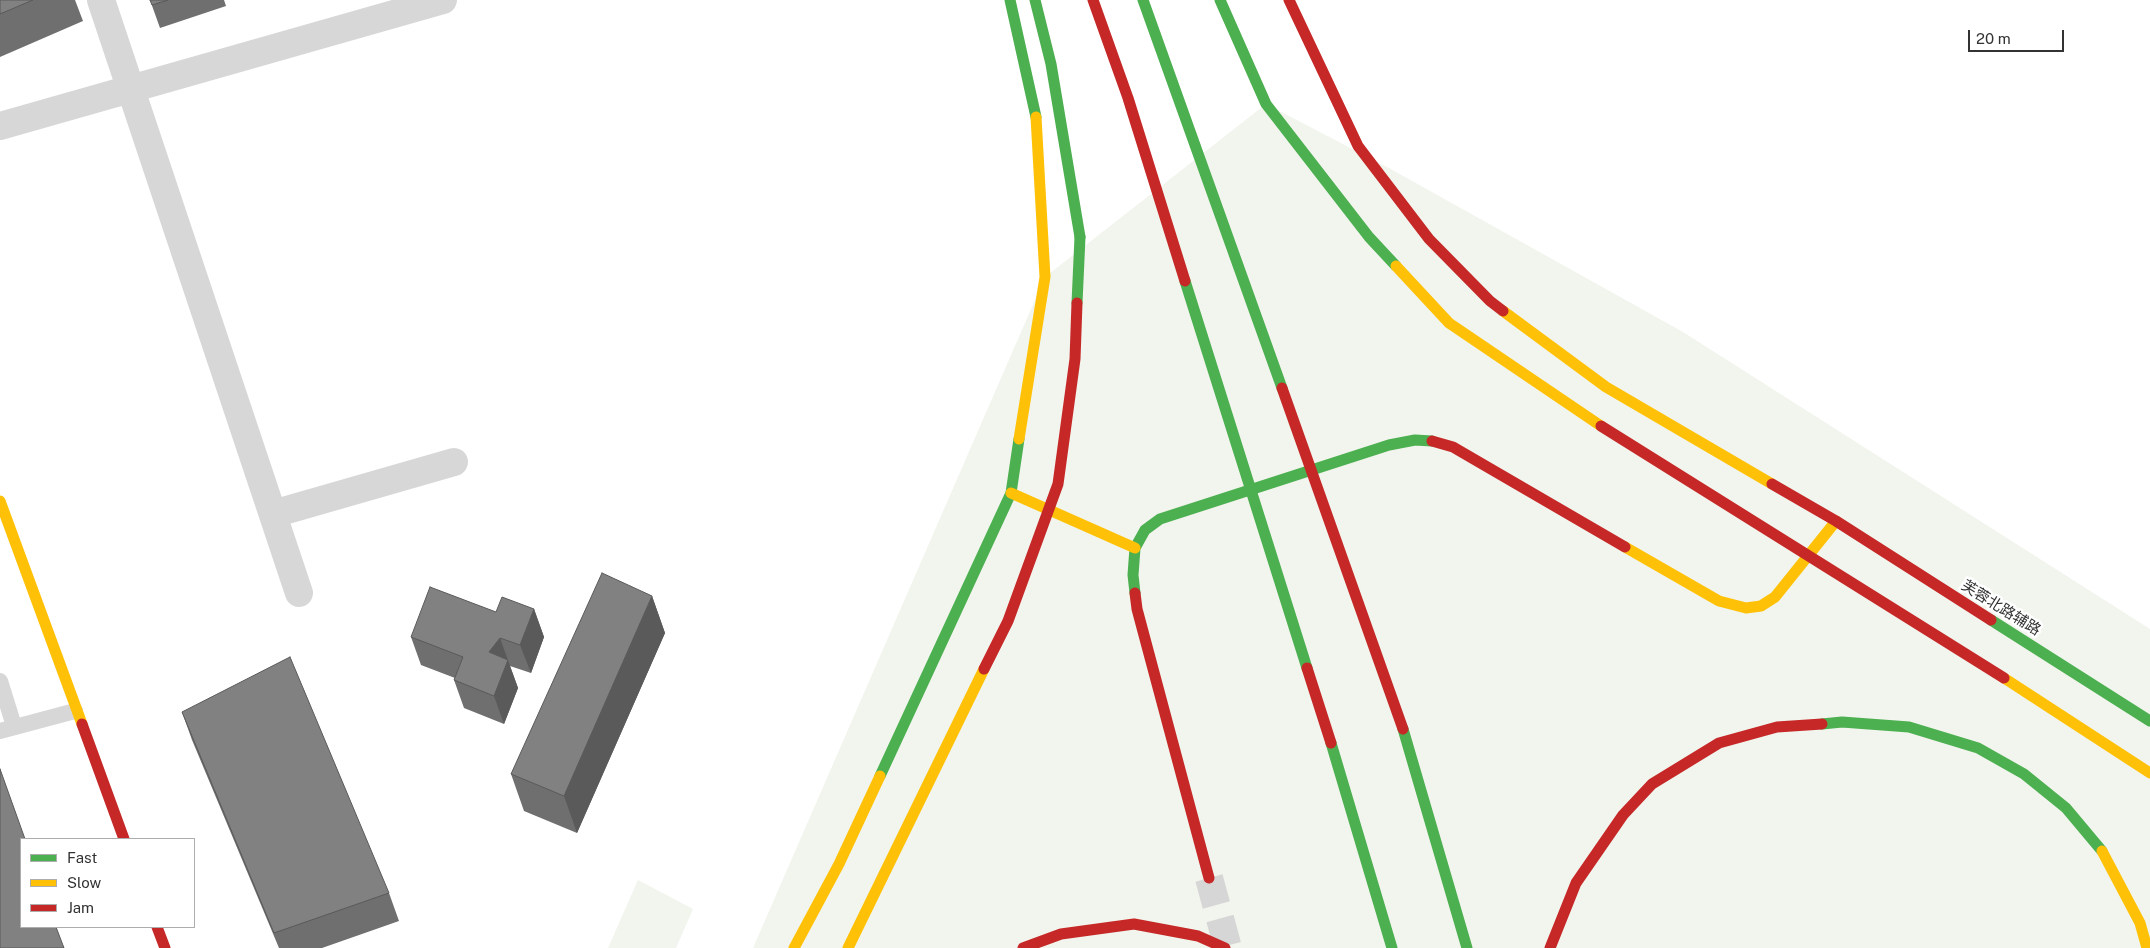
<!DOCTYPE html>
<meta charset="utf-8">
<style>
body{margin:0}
#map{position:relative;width:2150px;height:948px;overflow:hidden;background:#fff;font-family:"Public Sans",sans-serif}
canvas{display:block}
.legend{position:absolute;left:20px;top:838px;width:175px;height:90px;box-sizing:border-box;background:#fff;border:1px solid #adadad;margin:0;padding:6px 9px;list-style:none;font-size:15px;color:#333}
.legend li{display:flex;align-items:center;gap:10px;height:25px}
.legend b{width:25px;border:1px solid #adadad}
.scale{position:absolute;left:1968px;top:30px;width:96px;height:22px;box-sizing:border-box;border:2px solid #333;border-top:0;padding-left:6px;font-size:15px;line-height:18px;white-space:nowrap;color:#333;-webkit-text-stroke:4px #fff;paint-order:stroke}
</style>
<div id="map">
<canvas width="2150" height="948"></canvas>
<ul class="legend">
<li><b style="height:6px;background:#4caf50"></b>Fast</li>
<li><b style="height:6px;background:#ffc107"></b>Slow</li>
<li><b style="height:6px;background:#c62828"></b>Jam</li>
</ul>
<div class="scale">20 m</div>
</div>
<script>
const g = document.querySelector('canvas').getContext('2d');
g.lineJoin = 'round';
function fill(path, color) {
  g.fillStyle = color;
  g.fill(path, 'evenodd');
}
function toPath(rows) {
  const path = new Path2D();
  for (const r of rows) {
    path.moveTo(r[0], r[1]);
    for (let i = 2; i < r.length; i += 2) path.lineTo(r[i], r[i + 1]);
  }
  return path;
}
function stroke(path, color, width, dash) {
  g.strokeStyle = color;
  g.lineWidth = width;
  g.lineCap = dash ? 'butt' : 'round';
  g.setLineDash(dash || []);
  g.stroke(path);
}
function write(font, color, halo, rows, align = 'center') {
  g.font = font + ' "Public Sans","Noto Sans SC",sans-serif';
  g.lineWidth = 5;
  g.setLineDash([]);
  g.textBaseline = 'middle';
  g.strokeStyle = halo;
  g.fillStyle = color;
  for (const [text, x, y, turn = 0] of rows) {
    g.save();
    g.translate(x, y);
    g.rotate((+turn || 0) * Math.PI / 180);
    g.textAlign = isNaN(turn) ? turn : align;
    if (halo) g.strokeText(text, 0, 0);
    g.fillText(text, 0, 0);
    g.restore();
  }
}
fill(toPath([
 [1266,104,1387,167,1683,332,2150,629,2150,948,753,948,1045,277],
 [638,880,693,909,676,948,608,948]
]), '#f1f5ed');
stroke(toPath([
 [1209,878,1228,948]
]), '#d6d6d6', 28, [28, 14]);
stroke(toPath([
 [0,681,14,726],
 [0,731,75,711]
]), '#d7d7d7', 16);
stroke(toPath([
 [101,0,299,593],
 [0,126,443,0],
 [273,514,454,462]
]), '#d7d7d7', 28);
stroke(toPath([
 [1010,0,1036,117],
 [1035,0,1051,64,1080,237],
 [1135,593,1133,575,1135,548,1145,530,1160,519,1389,445,1415,440,1432,441],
 [1991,620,2150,721],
 [1822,724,1842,722,1909,727,1978,748,2024,774,2066,808,2102,851],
 [1403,729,1467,948],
 [1331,743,1392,948],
 [880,776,1011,493,1019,439]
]), '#4caf50', 11);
stroke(toPath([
 [1503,311,1606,387,1772,484],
 [1019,439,1045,277,1036,117],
 [1011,493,1135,548],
 [0,501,82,724],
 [1625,547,1719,601,1746,608,1761,606,1775,597,1836,521],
 [2004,678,2150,773],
 [2102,851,2140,923,2147,948],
 [794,948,839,864,880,776]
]), '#ffc107', 11);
stroke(toPath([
 [1289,0,1358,146,1429,239,1490,301,1503,311],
 [1432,441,1453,447,1625,547],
 [1772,484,1836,521,1991,620],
 [1135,593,1137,609,1209,878],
 [82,724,124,839],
 [157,927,165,948],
 [1023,948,1061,934,1134,924,1198,936,1225,948],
 [1550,948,1576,883,1623,815,1652,784,1719,743,1777,727,1822,724]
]), '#c62828', 11);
stroke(toPath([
 [1143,0,1282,388],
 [1220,0,1266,104,1369,237,1396,266],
 [1185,281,1307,668],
 [1077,303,1080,237]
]), '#4caf50', 11);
stroke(toPath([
 [1396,266,1449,323,1601,426],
 [848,948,984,669]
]), '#ffc107', 11);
stroke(toPath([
 [1093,0,1128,98,1185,281],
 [1282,388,1403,729],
 [1601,426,2004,678],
 [1307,668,1331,743],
 [984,669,1008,621,1058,484,1075,359,1077,303]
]), '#c62828', 11);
fill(toPath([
 [0,0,75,0,83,21,0,57],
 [150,0,224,0,226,6,160,28],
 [652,596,665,633,577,833,524,811,511,774],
 [534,609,544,637,531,673,510,666,518,688,504,724,464,708,454,680,455,678,421,665,411,637],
 [182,712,389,893,399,921,322,948,279,948,192,740]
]), '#6f6f6f');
fill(toPath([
 [652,596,665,633,577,833,564,796],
 [534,609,544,637,531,673,520,645],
 [500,638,518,688,504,724,494,696,489,652]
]), '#5a5a5a');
const building = toPath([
 [0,0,33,0,0,14,0,0],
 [150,0,168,0,152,5,150,0],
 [602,573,652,596,564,796,511,774,602,573],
 [430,587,496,612,502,597,534,609,520,645,500,638,489,652,508,660,494,696,454,680,463,657,411,637,430,587],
 [290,657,389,893,274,933,182,712,290,657],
 [0,769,25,839,21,839,21,927,56,927,64,948,0,948,0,769]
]);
fill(building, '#818181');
stroke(building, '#5a5a5a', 1);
write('15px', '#333', '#fff', [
 ["芙蓉北路辅路",2001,608,32]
]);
</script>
